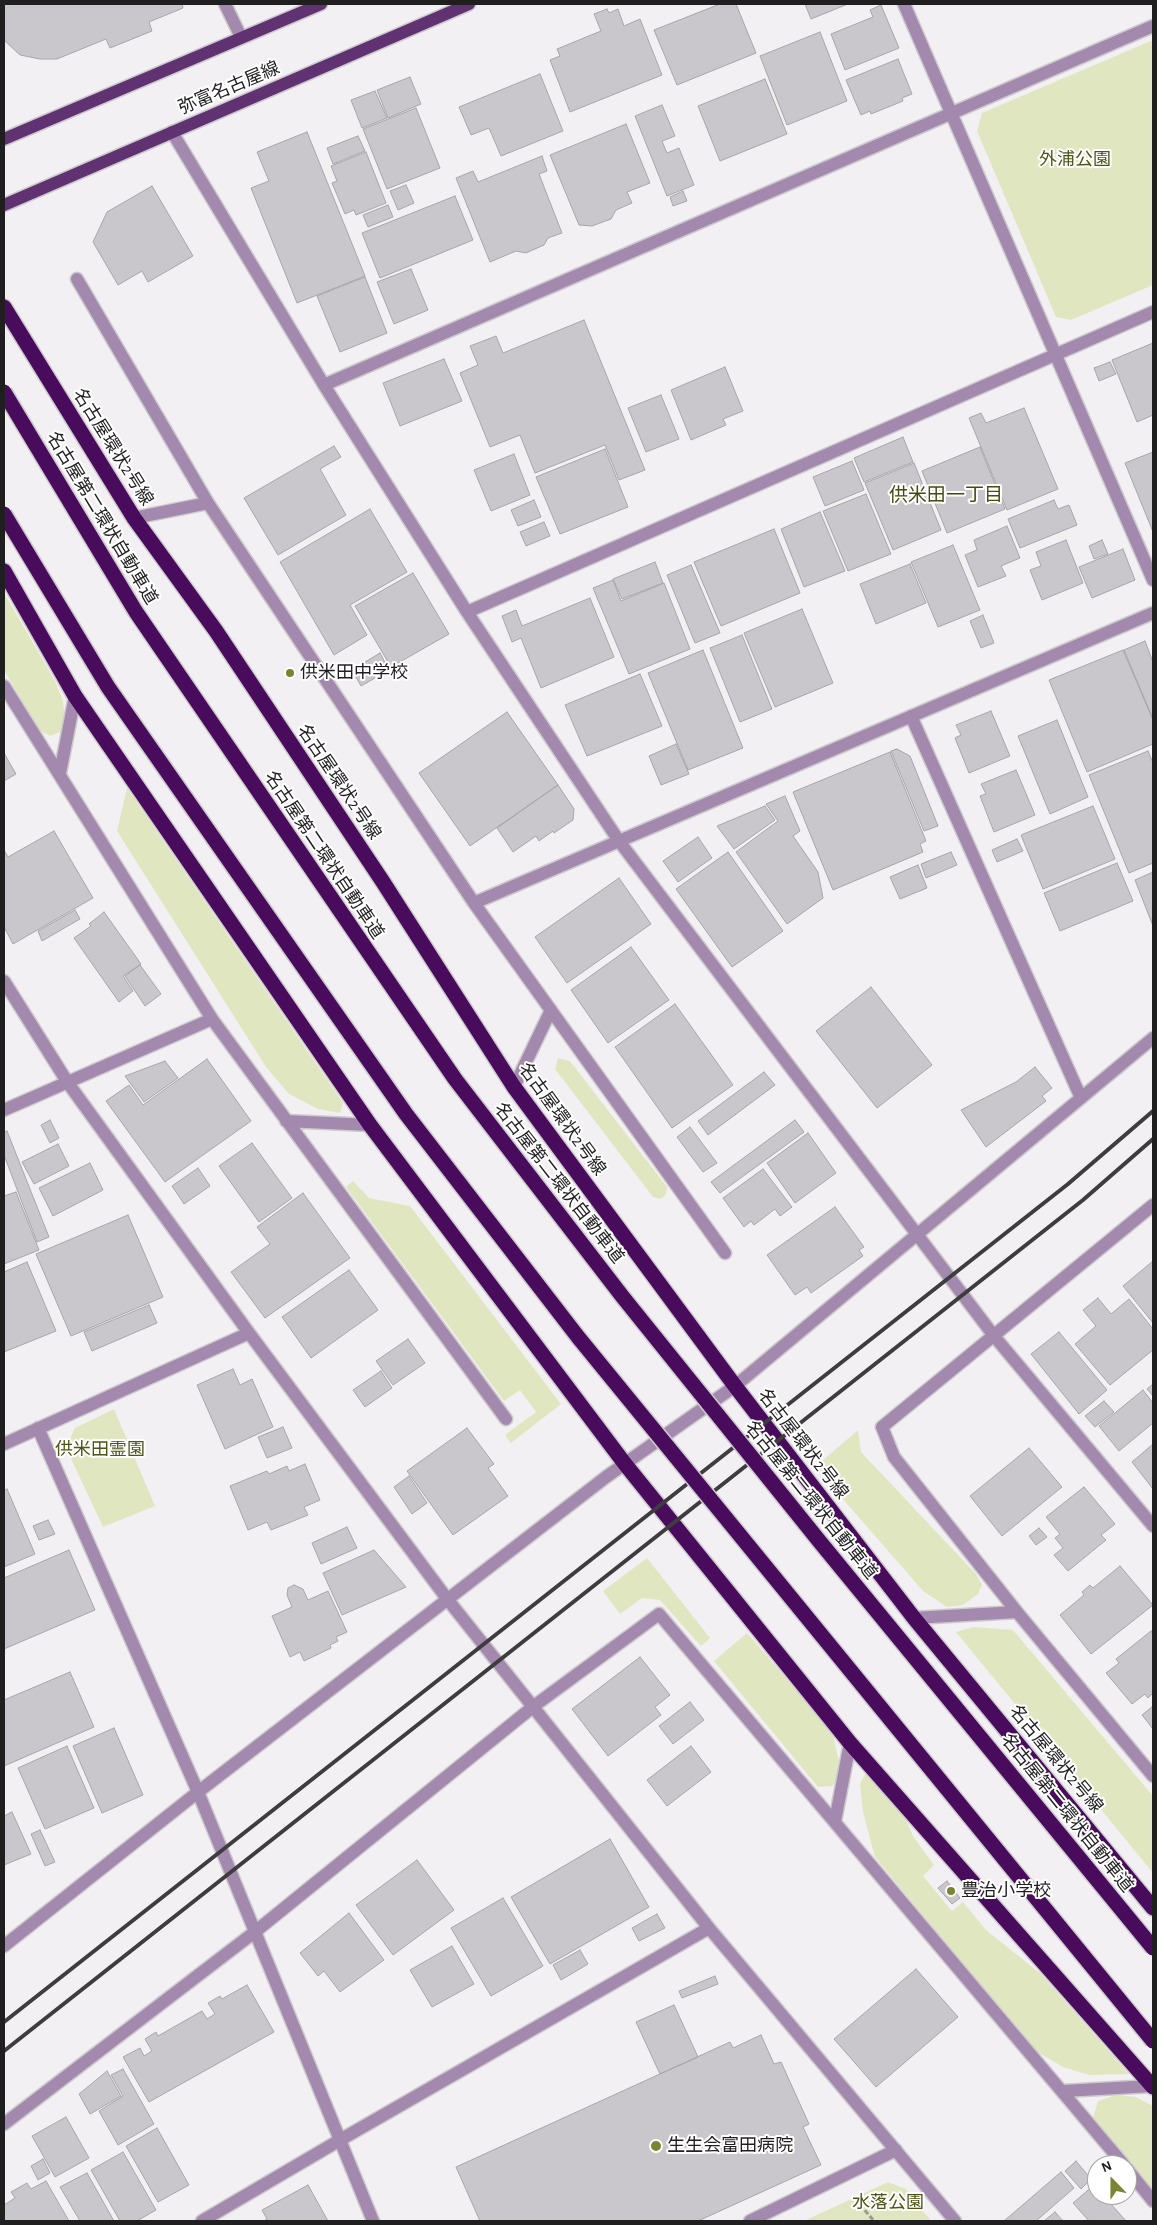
<!DOCTYPE html>
<meta charset="utf-8">
<style>
body{margin:0}
#map{position:relative;width:1157px;height:2225px;overflow:hidden;background:#f3f0f4;font-family:"Alegreya Sans",sans-serif}
canvas{display:block}
.frame{position:absolute;inset:0;border:5px solid #201f20;pointer-events:none}
.north{position:absolute;left:1087px;top:2155px;width:50px;height:50px;box-sizing:border-box;background:#fff;border:1px solid #a6a5a6;border-radius:50%;rotate:338deg;font-size:14px;font-weight:700;line-height:20px;text-align:center;color:#201f20}
.north::after{content:'';display:block;margin:auto;width:18px;height:22px;background:#7b8430;clip-path:polygon(50% 0,100% 100%,50% 72%,0 100%)}
</style>
<div id="map">
<canvas width="1157" height="2225"></canvas>
<div class="frame"></div>
<div class="north">N</div>
</div>
<script>
const g = document.querySelector('canvas').getContext('2d');
g.lineJoin = 'round';
function fill(path, color) {
  g.fillStyle = color;
  g.fill(path, 'evenodd');
}
function toPath(rows) {
  const path = new Path2D();
  for (const r of rows) {
    path.moveTo(r[0], r[1]);
    for (let i = 2; i < r.length; i += 2) path.lineTo(r[i], r[i + 1]);
  }
  return path;
}
function stroke(path, color, width, dash) {
  g.strokeStyle = color;
  g.lineWidth = width;
  g.lineCap = dash ? 'butt' : 'round';
  g.setLineDash(dash || []);
  g.stroke(path);
}
function write(font, color, halo, rows, align = 'center') {
  g.font = font + ' "Alegreya Sans","Noto Sans JP",sans-serif';
  g.lineWidth = 4;
  g.setLineDash([]);
  g.textBaseline = 'middle';
  g.strokeStyle = halo;
  g.fillStyle = color;
  for (const [text, x, y, turn = 0] of rows) {
    g.save();
    g.translate(x, y);
    g.rotate((+turn || 0) * Math.PI / 180);
    g.textAlign = isNaN(turn) ? turn : align;
    if (halo) g.strokeText(text, 0, 0);
    g.fillText(text, 0, 0);
    g.restore();
  }
}
fill(toPath([
 [1153,40,1153,285,1071,320,1056,317,977,131,982,113],
 [4,593,55,681,63,701,65,720,63,731,50,736,39,730,4,670],
 [127,788,343,1103,340,1113,318,1109,289,1094,266,1067,117,831],
 [558,1058,570,1061,667,1187,666,1194,661,1199,653,1197,555,1069],
 [353,1181,369,1198,410,1206,561,1404,511,1443,505,1435,536,1412,520,1390,504,1401,346,1187],
 [114,1409,155,1506,103,1527,66,1448,75,1428],
 [858,1430,861,1452,976,1574,982,1585,978,1594,963,1605,947,1607,923,1591,815,1467],
 [647,1558,710,1638,701,1646,660,1600,642,1598,620,1614,603,1591],
 [973,1627,1013,1630,1153,1796,1153,1873,956,1632],
 [747,1633,832,1731,840,1766,840,1778,832,1786,818,1787,714,1661],
 [868,1768,902,1810,913,1836,934,1865,923,1876,952,1911,963,1902,986,1930,1041,1974,1129,2074,1089,2075,1063,2067,1034,2050,875,1857,863,1812,860,1784],
 [1116,2095,1136,2097,1153,2106,1153,2191,1093,2118,1098,2101],
 [888,2182,906,2189,931,2221,804,2221]
]), '#e0e7c0');
const building = toPath([
 [4,4,182,4,183,8,149,22,152,31,110,48,106,39,57,59,40,59,20,55,4,40,4,4],
 [720,4,736,4,756,53,677,85,654,30,720,4],
 [805,4,848,4,811,19,805,4],
 [881,5,899,48,845,70,831,34,873,17,870,10,881,5],
 [607,9,609,13,618,9,624,26,640,19,662,75,570,112,550,60,560,56,557,49,601,31,594,14,607,9],
 [820,32,847,101,787,125,760,56,820,32],
 [898,59,912,94,902,98,903,101,871,114,870,111,861,115,846,80,898,59],
 [540,74,563,131,501,156,489,128,471,135,459,107,540,74],
 [410,77,421,104,388,118,377,90,410,77],
 [765,79,787,134,720,161,698,106,765,79],
 [375,91,387,118,362,128,351,100,375,91],
 [662,105,675,136,662,141,667,153,679,148,694,185,667,196,635,116,662,105],
 [416,108,440,168,387,189,363,129,416,108],
 [626,124,650,183,627,192,632,203,616,210,611,219,592,226,579,225,550,155,626,124],
 [307,132,365,276,297,303,251,188,269,181,257,152,307,132],
 [358,136,365,151,333,164,327,148,358,136],
 [366,152,386,203,356,215,354,210,345,214,332,183,337,181,331,166,366,152],
 [542,156,547,171,539,174,562,233,548,238,544,245,526,253,516,251,490,262,456,178,473,171,478,182,542,156],
 [406,185,414,203,398,210,390,191,406,185],
 [152,186,193,256,148,282,142,271,118,285,93,242,107,212,152,186],
 [683,191,687,201,673,206,670,197,683,191],
 [455,196,473,240,380,278,362,233,455,196],
 [388,205,393,217,368,227,363,215,388,205],
 [411,269,428,310,394,324,377,282,411,269],
 [365,277,387,333,340,352,317,296,365,277],
 [584,320,645,470,619,480,605,445,535,473,520,435,490,447,460,373,478,365,470,346,496,336,503,353,584,320],
 [1153,343,1153,415,1137,422,1112,360,1153,343],
 [444,359,462,401,400,426,383,383,444,359],
 [1110,362,1116,374,1099,381,1094,368,1110,362],
 [725,367,743,411,723,419,726,425,691,440,671,390,725,367],
 [661,395,679,439,646,452,628,408,661,395],
 [1024,408,1058,489,1007,510,969,418,981,413,986,423,1024,408],
 [903,437,913,462,864,482,854,458,903,437],
 [334,446,341,457,320,469,346,515,278,555,244,498,334,446],
 [980,447,1005,509,947,533,922,471,980,447],
 [605,449,628,507,560,534,536,477,605,449],
 [1153,452,1153,532,1125,463,1153,452],
 [514,454,530,495,491,511,474,470,514,454],
 [852,461,864,490,825,506,813,477,852,461],
 [914,463,941,530,893,550,865,483,914,463],
 [866,494,891,554,848,571,823,511,866,494],
 [534,500,541,517,518,526,511,510,534,500],
 [1054,500,1058,509,1069,505,1077,525,1020,548,1008,519,1054,500],
 [370,509,407,572,350,605,367,635,334,655,280,562,370,509],
 [820,512,845,571,804,587,781,529,820,512],
 [544,522,550,536,526,546,520,532,544,522],
 [1007,526,1020,558,1001,566,1006,576,978,587,965,555,977,550,974,540,1007,526],
 [774,529,800,593,721,626,694,562,774,529],
 [1066,540,1083,583,1042,600,1030,570,1041,566,1036,552,1066,540],
 [1102,540,1108,554,1094,559,1089,546,1102,540],
 [953,545,980,610,938,627,911,562,953,545],
 [1123,549,1135,580,1092,598,1079,567,1123,549],
 [655,562,663,583,622,599,613,579,655,562],
 [910,564,926,603,876,624,860,584,910,564],
 [691,565,720,633,695,643,667,575,691,565],
 [413,573,449,634,391,667,355,606,413,573],
 [613,580,621,601,664,583,690,649,629,674,593,588,613,580],
 [590,598,614,657,541,688,521,638,512,642,502,616,516,610,522,626,590,598],
 [802,609,833,683,775,707,744,633,802,609],
 [983,615,994,643,981,648,970,621,983,615],
 [742,635,772,709,740,722,710,648,742,635],
 [1145,641,1153,662,1153,719,1124,650,1145,641],
 [703,650,743,748,688,770,648,673,703,650],
 [1123,650,1153,720,1153,744,1087,772,1049,680,1123,650],
 [380,653,389,670,361,686,352,670,380,653],
 [640,674,662,726,587,756,565,705,640,674],
 [991,711,1010,756,969,773,955,738,961,735,956,725,991,711],
 [507,712,558,785,470,846,419,773,507,712],
 [1057,720,1088,797,1050,814,1018,736,1057,720],
 [676,744,689,774,661,785,649,756,676,744],
 [897,749,910,756,938,826,924,831,891,751,897,749],
 [1148,751,1153,763,1153,863,1129,873,1089,775,1148,751],
 [890,752,926,841,920,844,923,852,833,890,793,792,890,752],
 [4,753,16,774,4,781,4,753],
 [1016,770,1035,815,994,832,980,796,986,794,981,784,1016,770],
 [558,785,574,809,573,820,554,833,553,831,539,841,536,836,513,852,497,828,558,785],
 [785,796,800,831,793,836,818,872,823,898,787,924,736,852,778,821,766,804,785,796],
 [765,806,775,820,734,849,717,826,765,806],
 [1093,806,1115,859,1043,889,1021,835,1093,806],
 [54,831,93,898,13,944,4,927,4,850,8,857,54,831],
 [698,837,712,858,678,882,663,861,698,837],
 [1017,839,1023,851,997,862,992,850,1017,839],
 [728,852,783,931,732,967,676,889,728,852],
 [951,852,957,865,926,878,921,864,951,852],
 [1117,863,1133,901,1060,931,1044,893,1117,863],
 [918,865,927,888,900,899,890,877,918,865],
 [1153,872,1153,926,1135,880,1153,872],
 [619,878,651,924,567,983,535,937,619,878],
 [75,910,80,919,42,941,38,931,75,910],
 [104,912,141,964,123,976,133,991,119,1002,74,938,91,926,89,924,104,912],
 [631,947,669,1000,608,1043,571,990,631,947],
 [140,965,161,994,145,1006,125,976,140,965],
 [871,987,932,1065,877,1108,816,1031,871,987],
 [675,1004,733,1085,672,1128,615,1047,675,1004],
 [207,1059,251,1121,165,1182,106,1101,129,1085,143,1105,207,1059],
 [165,1061,178,1078,144,1102,125,1076,165,1061],
 [1035,1067,1052,1088,1042,1096,1046,1101,986,1147,961,1110,1016,1082,1035,1067],
 [764,1072,775,1085,708,1135,698,1121,764,1072],
 [50,1120,59,1138,50,1143,41,1125,50,1120],
 [795,1120,804,1132,720,1193,711,1182,795,1120],
 [690,1127,717,1163,703,1172,677,1137,690,1127],
 [7,1131,49,1237,37,1242,4,1155,4,1132,7,1131],
 [808,1133,836,1173,795,1203,767,1163,808,1133],
 [252,1143,292,1198,259,1222,219,1166,252,1143],
 [58,1144,69,1166,34,1184,22,1162,58,1144],
 [90,1163,103,1190,53,1216,39,1188,90,1163],
 [198,1168,210,1186,184,1204,172,1186,198,1168],
 [763,1169,792,1207,780,1216,775,1209,754,1225,751,1221,744,1227,723,1198,763,1169],
 [16,1192,39,1250,4,1264,4,1196,16,1192],
 [303,1193,350,1258,265,1318,231,1272,270,1244,257,1227,303,1193],
 [835,1207,864,1247,859,1250,863,1256,811,1293,807,1287,795,1295,767,1255,835,1207],
 [128,1215,163,1297,71,1336,36,1254,128,1215],
 [1153,1261,1153,1323,1123,1286,1153,1261],
 [27,1262,56,1331,4,1352,4,1272,27,1262],
 [349,1270,378,1310,311,1358,282,1317,349,1270],
 [1098,1298,1111,1314,1129,1299,1153,1329,1153,1350,1110,1385,1075,1344,1096,1326,1083,1310,1098,1298],
 [149,1305,157,1323,92,1351,84,1332,149,1305],
 [1059,1332,1107,1390,1079,1414,1031,1354,1059,1332],
 [408,1339,425,1363,393,1385,376,1361,408,1339],
 [233,1369,240,1385,252,1379,273,1427,225,1449,197,1385,233,1369],
 [381,1371,392,1388,365,1407,353,1390,381,1371],
 [1153,1384,1153,1396,1147,1389,1153,1384],
 [1143,1390,1153,1403,1153,1423,1119,1451,1099,1426,1143,1390],
 [1104,1401,1114,1412,1095,1427,1085,1416,1104,1401],
 [283,1427,292,1448,267,1458,258,1437,283,1427],
 [467,1428,494,1464,488,1468,508,1496,453,1535,407,1471,467,1428],
 [1153,1444,1153,1489,1132,1462,1153,1444],
 [1029,1448,1062,1487,1002,1536,970,1496,1029,1448],
 [305,1464,320,1500,304,1507,308,1515,271,1530,267,1522,248,1530,230,1486,267,1471,269,1474,287,1466,289,1471,305,1464],
 [409,1476,427,1503,412,1514,394,1487,409,1476],
 [1084,1487,1115,1524,1101,1535,1106,1540,1068,1571,1054,1555,1063,1548,1055,1538,1060,1534,1046,1517,1084,1487],
 [7,1489,35,1554,4,1567,4,1491,7,1489],
 [48,1520,55,1534,39,1540,33,1526,48,1520],
 [347,1527,357,1548,321,1564,312,1543,347,1527],
 [1039,1528,1047,1537,1036,1545,1029,1536,1039,1528],
 [69,1550,95,1610,4,1649,4,1578,69,1550],
 [374,1550,406,1587,342,1615,323,1573,374,1550],
 [1120,1566,1153,1605,1091,1654,1060,1615,1084,1595,1082,1592,1090,1585,1093,1588,1120,1566],
 [294,1585,303,1589,308,1600,328,1591,347,1632,336,1637,338,1641,330,1645,331,1648,304,1661,300,1652,290,1657,272,1616,292,1607,287,1595,288,1588,294,1585],
 [1151,1631,1153,1634,1153,1693,1148,1698,1145,1694,1132,1704,1106,1673,1119,1663,1116,1659,1151,1631],
 [640,1657,670,1695,655,1707,661,1715,608,1756,572,1709,640,1657],
 [70,1672,94,1727,4,1766,4,1700,70,1672],
 [690,1702,704,1720,673,1744,659,1726,690,1702],
 [1153,1706,1153,1729,1142,1715,1153,1706],
 [114,1728,143,1795,102,1813,73,1746,114,1728],
 [67,1746,94,1808,45,1829,18,1768,67,1746],
 [691,1746,711,1772,667,1806,647,1780,691,1746],
 [12,1812,31,1854,4,1865,4,1816,12,1812],
 [40,1830,55,1862,45,1866,31,1834,40,1830],
 [610,1839,649,1907,550,1964,511,1897,610,1839],
 [417,1860,454,1910,393,1955,356,1905,417,1860],
 [947,1881,960,1898,952,1904,938,1888,947,1881],
 [503,1898,543,1966,491,1996,451,1928,503,1898],
 [349,1913,384,1960,340,1992,324,1971,318,1976,300,1953,349,1913],
 [657,1914,665,1928,639,1941,632,1928,657,1914],
 [452,1946,474,1984,432,2007,410,1970,452,1946],
 [580,1950,588,1964,561,1980,553,1965,580,1950],
 [916,1969,958,2017,876,2087,834,2039,916,1969],
 [715,1976,718,1984,682,1998,679,1991,715,1976],
 [247,1985,274,2032,149,2102,123,2057,140,2048,144,2056,152,2051,145,2039,156,2032,158,2036,202,2011,207,2019,215,2014,208,2003,220,1996,222,1999,247,1985],
 [674,2005,698,2057,660,2074,636,2022,674,2005],
 [761,2035,774,2064,781,2062,809,2124,803,2127,821,2165,698,2221,480,2221,456,2167,730,2042,733,2048,761,2035],
 [123,2069,154,2124,118,2145,99,2111,123,2096,111,2075,123,2069],
 [107,2071,121,2096,90,2114,79,2094,107,2071],
 [66,2117,89,2158,55,2177,32,2136,66,2117],
 [157,2128,189,2185,158,2202,126,2146,157,2128],
 [123,2152,156,2210,137,2221,120,2221,91,2170,123,2152],
 [43,2159,50,2173,38,2180,31,2166,43,2159],
 [1076,2161,1091,2179,1081,2189,1065,2171,1076,2161],
 [1061,2172,1074,2188,1036,2221,1004,2221,1061,2172],
 [87,2173,114,2221,80,2221,60,2187,87,2173],
 [46,2181,69,2221,4,2221,4,2205,15,2198,11,2192,27,2183,31,2189,46,2181],
 [308,2185,328,2221,264,2221,267,2219,262,2210,308,2185],
 [1094,2185,1097,2188,1097,2195,1103,2195,1126,2221,1089,2221,1073,2203,1094,2185],
 [1055,2212,1063,2221,1044,2221,1055,2212]
]);
fill(building, '#c9c7cb');
stroke(building, '#a8a5a9', 1);
const minor = toPath([
 [225,4,241,37],
 [904,4,1153,580],
 [172,132,324,385,467,612,619,841,994,1336,1153,1526],
 [77,279,208,503,474,903],
 [324,385,1153,26],
 [134,518,208,503],
 [467,612,1153,312],
 [4,686,212,1019,506,1419],
 [911,716,1081,1098],
 [60,773,75,696],
 [4,981,68,1083,249,1333,448,1600,709,1928,955,2221],
 [514,1087,551,1010],
 [4,1110,212,1019],
 [286,1121,370,1125],
 [725,1253,474,903,1153,613],
 [38,1428,198,1792,373,2221],
 [4,1444,249,1333],
 [1017,1612,1153,1776],
 [914,1618,1017,1612,894,1457,882,1427,1153,1205],
 [835,1821,850,1743],
 [4,1946,198,1792,606,1477,735,1386,1153,1038],
 [1063,2091,1152,2086],
 [4,2124,256,1931,534,1706,659,1614,1124,2165],
 [1127,2169,1153,2201],
 [202,2221,340,2140,709,1928],
 [750,2221,896,2150]
]);
const major = toPath([
 [4,139,321,4],
 [4,205,469,4]
]);
const highway = toPath([
 [4,307,134,518,216,631,383,882,514,1087,735,1386,914,1618,1153,1908],
 [4,571,75,696,370,1125,625,1464,850,1743,1153,2087]
]);
stroke(minor, '#cdcace', 15);
stroke(major, '#cdcace', 15);
stroke(highway, '#cdcace', 18);
stroke(toPath([
 [855,2199,874,2221]
]), '#9b999c', 3, [5, 2.5]);
stroke(minor, '#a389ad', 12);
stroke(major, '#613272', 12);
stroke(highway, '#490c5c', 15);
stroke(toPath([
 [4,2022,1068,1184,1153,1111],
 [4,2051,1083,1200,1153,1139]
]), '#3e3c3e', 4);
const highwayBridge = toPath([
 [4,392,136,612,455,1079,622,1296,820,1542,1153,1948],
 [4,514,108,687,406,1114,578,1337,1153,2041]
]);
stroke(highwayBridge, '#cdcace', 18, []);
stroke(highwayBridge, '#490c5c', 15);
for (const [x, y, r, color] of [
 [290,673,5,"#7b8430"],
 [951,1891,5,"#7b8430"],
 [656,2146,6,"#7b8430"]
]) {
  const dot = new Path2D();
  dot.arc(x, y, r, 0, 2 * Math.PI);
  g.fillStyle = color;
  g.fill(dot);
  stroke(dot, '#fff', 2);
}
write('18px', '#201f20', '#fff', [
 ["弥富名古屋線",229,88,-23],
 ["名古屋環状2号線",113,447,58],
 ["名古屋第二環状自動車道",102,518,59],
 ["名古屋環状2号線",339,782,56],
 ["名古屋第二環状自動車道",324,855,56],
 ["名古屋環状2号線",562,1119,54],
 ["名古屋第二環状自動車道",559,1183,52],
 ["名古屋環状2号線",803,1444,52],
 ["名古屋第二環状自動車道",811,1500,51],
 ["名古屋環状2号線",1056,1759,50],
 ["名古屋第二環状自動車道",1067,1813,51]
]);
write('18px', '#4f5516', '#fff', [
 ["外浦公園",1075,160],
 ["供米田霊園",100,1450],
 ["水落公園",888,2203]
]);
write('18px', '#201f20', '#fff', [
 ["供米田中学校",300,673],
 ["豊治小学校",961,1891],
 ["生生会富田病院",667,2146]
], 'left');
write('19px', '#464c10', '#fff', [
 ["供米田一丁目",946,495]
]);
</script>
